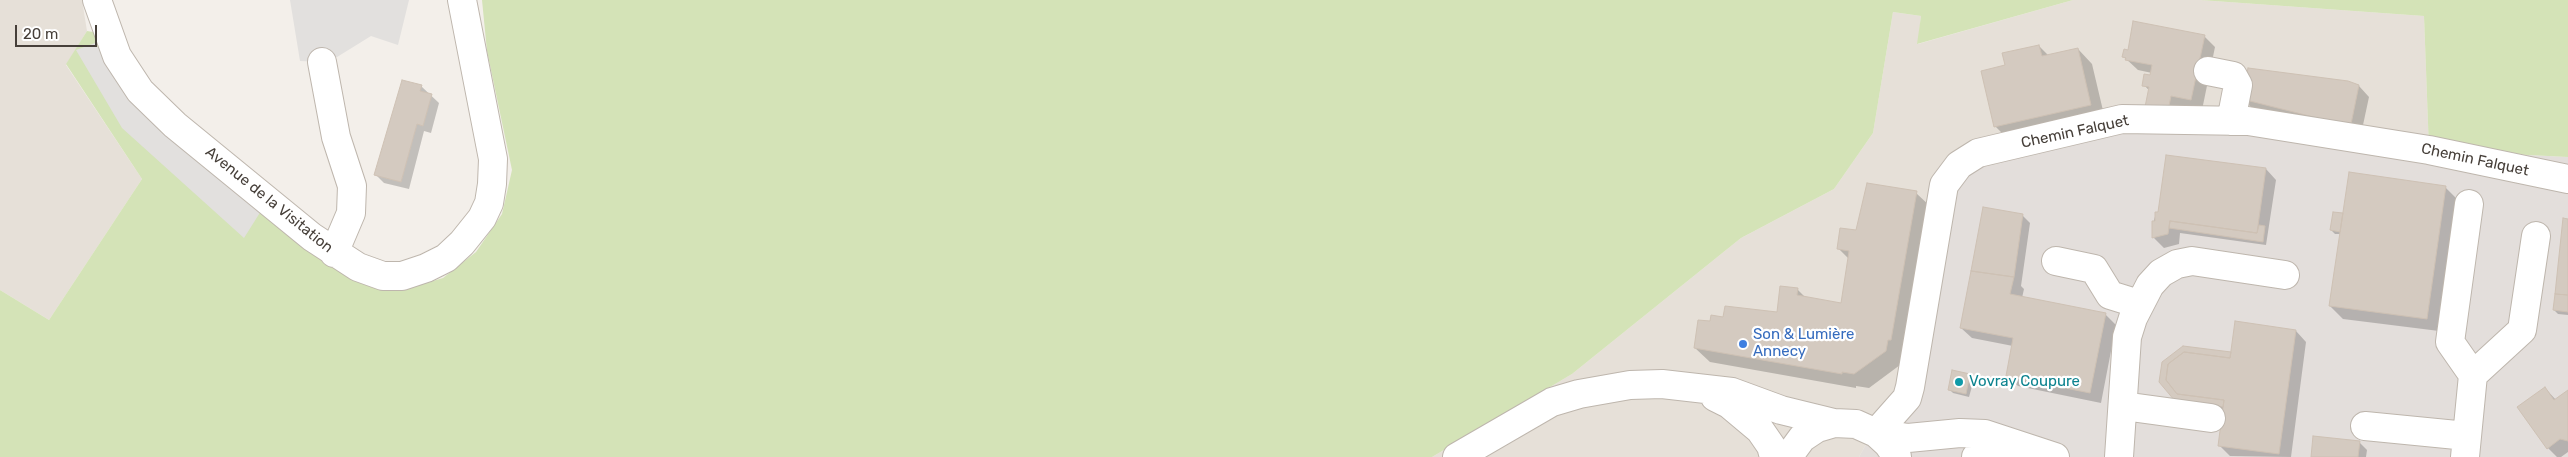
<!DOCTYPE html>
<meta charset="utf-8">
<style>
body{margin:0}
#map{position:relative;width:2568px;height:457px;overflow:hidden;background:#f3efea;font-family:Rubik,sans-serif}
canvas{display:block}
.scale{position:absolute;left:15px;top:25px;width:82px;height:22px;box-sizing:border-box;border:2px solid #463f39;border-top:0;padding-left:6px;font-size:15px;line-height:18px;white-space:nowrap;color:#463f39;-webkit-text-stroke:4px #fff;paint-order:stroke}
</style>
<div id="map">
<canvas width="2568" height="457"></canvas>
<div class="scale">20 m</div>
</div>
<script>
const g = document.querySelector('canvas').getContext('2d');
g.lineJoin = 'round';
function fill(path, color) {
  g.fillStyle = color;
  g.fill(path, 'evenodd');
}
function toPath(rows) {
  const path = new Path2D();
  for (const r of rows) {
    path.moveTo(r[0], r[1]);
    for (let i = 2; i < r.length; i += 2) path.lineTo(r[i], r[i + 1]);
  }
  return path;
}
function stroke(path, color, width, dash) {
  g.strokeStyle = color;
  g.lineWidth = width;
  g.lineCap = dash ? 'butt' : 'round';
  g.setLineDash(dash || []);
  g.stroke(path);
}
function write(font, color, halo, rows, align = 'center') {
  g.font = font + ' Rubik,sans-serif';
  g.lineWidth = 4.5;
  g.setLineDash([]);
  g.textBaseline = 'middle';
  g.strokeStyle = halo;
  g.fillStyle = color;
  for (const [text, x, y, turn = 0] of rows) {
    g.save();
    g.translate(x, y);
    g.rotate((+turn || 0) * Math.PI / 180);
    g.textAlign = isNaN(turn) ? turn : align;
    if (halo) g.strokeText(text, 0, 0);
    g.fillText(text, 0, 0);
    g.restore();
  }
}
fill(toPath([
 [0,0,82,0,87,31,66,65,142,179,49,320,0,290],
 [2073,0,2200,0,2424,16,2429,150,1910,387,1889,402,1859,457,1432,457,1572,374,1741,238,1834,189,1873,133,1893,12,1921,16,1918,44]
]), '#e6e0d8');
fill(toPath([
 [2122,119,2429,150,2568,157,2568,457,1859,457,1889,402,1910,387,1948,177]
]), '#e3dedb');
fill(toPath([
 [482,0,2073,0,1917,44,1921,16,1893,12,1873,133,1834,189,1741,238,1572,374,1432,457,0,457,0,290,49,320,142,179,66,64,87,31,99,33,150,110,406,289,443,278,476,252,502,214,512,170,487,51],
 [2200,0,2568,0,2568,157,2429,150,2424,16]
]), '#d4e3b7');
fill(toPath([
 [290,0,409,0,398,45,371,36,329,62,322,62,300,61],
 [95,43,140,111,261,211,244,238,122,128,76,50]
]), '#e2e0de');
fill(toPath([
 [2204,36,2215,47,2202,110,2181,106,2178,121,2144,85,2152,73,2138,70,2124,57,2129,51],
 [2039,46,2049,56,2078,49,2092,64,2105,119,2010,141,1995,126,2006,66],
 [421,86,439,103,431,133,424,131,409,189,384,183,376,175,391,118,393,119],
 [2359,86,2369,97,2360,139,2254,110,2243,99],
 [2266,169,2276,180,2266,245,2180,233,2179,244,2164,248,2154,238,2152,227,2156,213],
 [2445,187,2458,200,2439,331,2343,319,2330,306,2341,234,2335,234,2331,230,2344,216],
 [1916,193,1931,207,1900,365,1869,388,1856,386,1856,388,1710,362,1695,348,1711,322,1724,318,1778,313,1797,289,1806,298,1842,304,1849,259,1838,248,1857,232],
 [2022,215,2030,223,2021,286,2024,289,2022,298,2105,314,2116,325,2101,403,2018,386,2007,375,2013,346,1972,338,1961,328],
 [2568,220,2568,315,2558,314,2554,310],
 [2296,331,2306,342,2291,457,2230,456,2219,445,2224,414,2160,382],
 [1970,375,1974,379,1969,397,1953,393,1949,389],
 [2545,388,2556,400,2568,392,2568,452,2561,457,2557,457,2548,448],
 [2359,442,2367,450,2366,457,2312,457]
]), '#0003');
const building = toPath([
 [2133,21,2205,35,2191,100,2171,96,2168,111,2145,107,2149,87,2142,86,2144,74,2150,75,2152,65,2125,60,2126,58,2122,57,2124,49,2128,50,2133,21],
 [2039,45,2042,56,2078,48,2091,105,1994,127,1981,71,2005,65,2002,53,2039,45],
 [2248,68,2348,81,2359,85,2350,129,2337,123,2242,99,2248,68],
 [402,80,422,85,420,91,432,94,423,126,417,124,401,182,374,175,402,80],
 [2166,155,2266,168,2257,233,2170,221,2168,234,2152,238,2152,221,2155,221,2155,212,2158,212,2166,155],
 [2349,172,2446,186,2427,319,2329,306,2349,172],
 [1867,183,1917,191,1891,340,1888,340,1886,351,1854,374,1842,372,1842,374,1694,348,1698,320,1710,321,1711,315,1723,317,1725,306,1777,312,1780,286,1798,288,1797,295,1841,303,1849,251,1837,249,1840,228,1856,230,1867,183],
 [1983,207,2023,214,2014,277,1971,271,1983,207],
 [2333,212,2343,213,2340,232,2330,230,2333,212],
 [2563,218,2568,219,2568,295,2555,294,2563,218],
 [2170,221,2257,233,2259,225,2265,226,2263,242,2169,228,2170,221],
 [1971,271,2014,277,2010,294,2106,313,2090,393,2006,376,2013,338,1960,328,1971,271],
 [2555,294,2568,295,2568,312,2553,310,2555,294],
 [2235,321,2296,330,2279,454,2218,446,2224,400,2177,394,2166,380,2168,364,2184,352,2230,358,2235,321],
 [2183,346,2231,352,2230,358,2184,352,2168,364,2166,380,2177,394,2224,400,2223,407,2175,401,2159,382,2162,362,2183,346],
 [1952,370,1970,374,1966,394,1948,390,1952,370],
 [2545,387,2554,400,2568,390,2568,441,2560,439,2547,449,2517,407,2545,387],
 [2313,436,2360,441,2358,457,2311,457,2313,436]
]);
fill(building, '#d4cac0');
stroke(building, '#cec1b4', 1);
const minor = toPath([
 [97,0,117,56,140,91,175,125,312,237,358,267,383,276,402,276,426,268,446,258,462,243,482,218,489,203,492,184,493,159,462,0],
 [322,62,336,137,352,186,351,213,334,253],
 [2208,71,2233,76,2238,85,2231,121],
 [2056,261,2094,269,2110,295,2139,304],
 [2473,375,2522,330,2536,236],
 [1715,397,1729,404,1760,430,1771,446,1774,457],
 [2123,406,2211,418],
 [2365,426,2467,436],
 [1876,433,1907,398,1910,387,1944,185,1959,165,1978,153,2122,119,2248,121,2429,150,2568,179],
 [1876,433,1908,438,1960,433,1985,434,2055,457],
 [1457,457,1552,402,1579,394,1630,385,1662,384,1732,392,1781,410,1834,423],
 [1788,457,1802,438,1817,428,1834,423,1856,424,1876,433,1888,444,1897,457],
 [1976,457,2023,454],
 [2119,457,2127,337,2133,318,2150,285,2161,273,2177,264,2192,261,2285,275],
 [2465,457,2473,375,2450,342,2469,204]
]);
stroke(minor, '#beb6ad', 30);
stroke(minor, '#fff', 28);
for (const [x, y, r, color] of [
 [1743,344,5,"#3f7fe0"],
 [1959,382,5,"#0f9aa8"]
]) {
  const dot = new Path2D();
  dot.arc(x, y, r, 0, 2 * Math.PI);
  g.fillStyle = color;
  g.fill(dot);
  stroke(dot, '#fff', 2);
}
write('15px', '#463f39', '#fff', [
 ["Chemin Falquet",2075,132,-12],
 ["Chemin Falquet",2475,160,12],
 ["Avenue de la Visitation",269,200,39]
]);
write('15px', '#366cbe', '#fff', [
 ["Son & Lumière",1753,335],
 ["Annecy",1753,352]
], 'left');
write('15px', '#0d838f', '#fff', [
 ["Vovray Coupure",1969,382]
], 'left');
</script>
